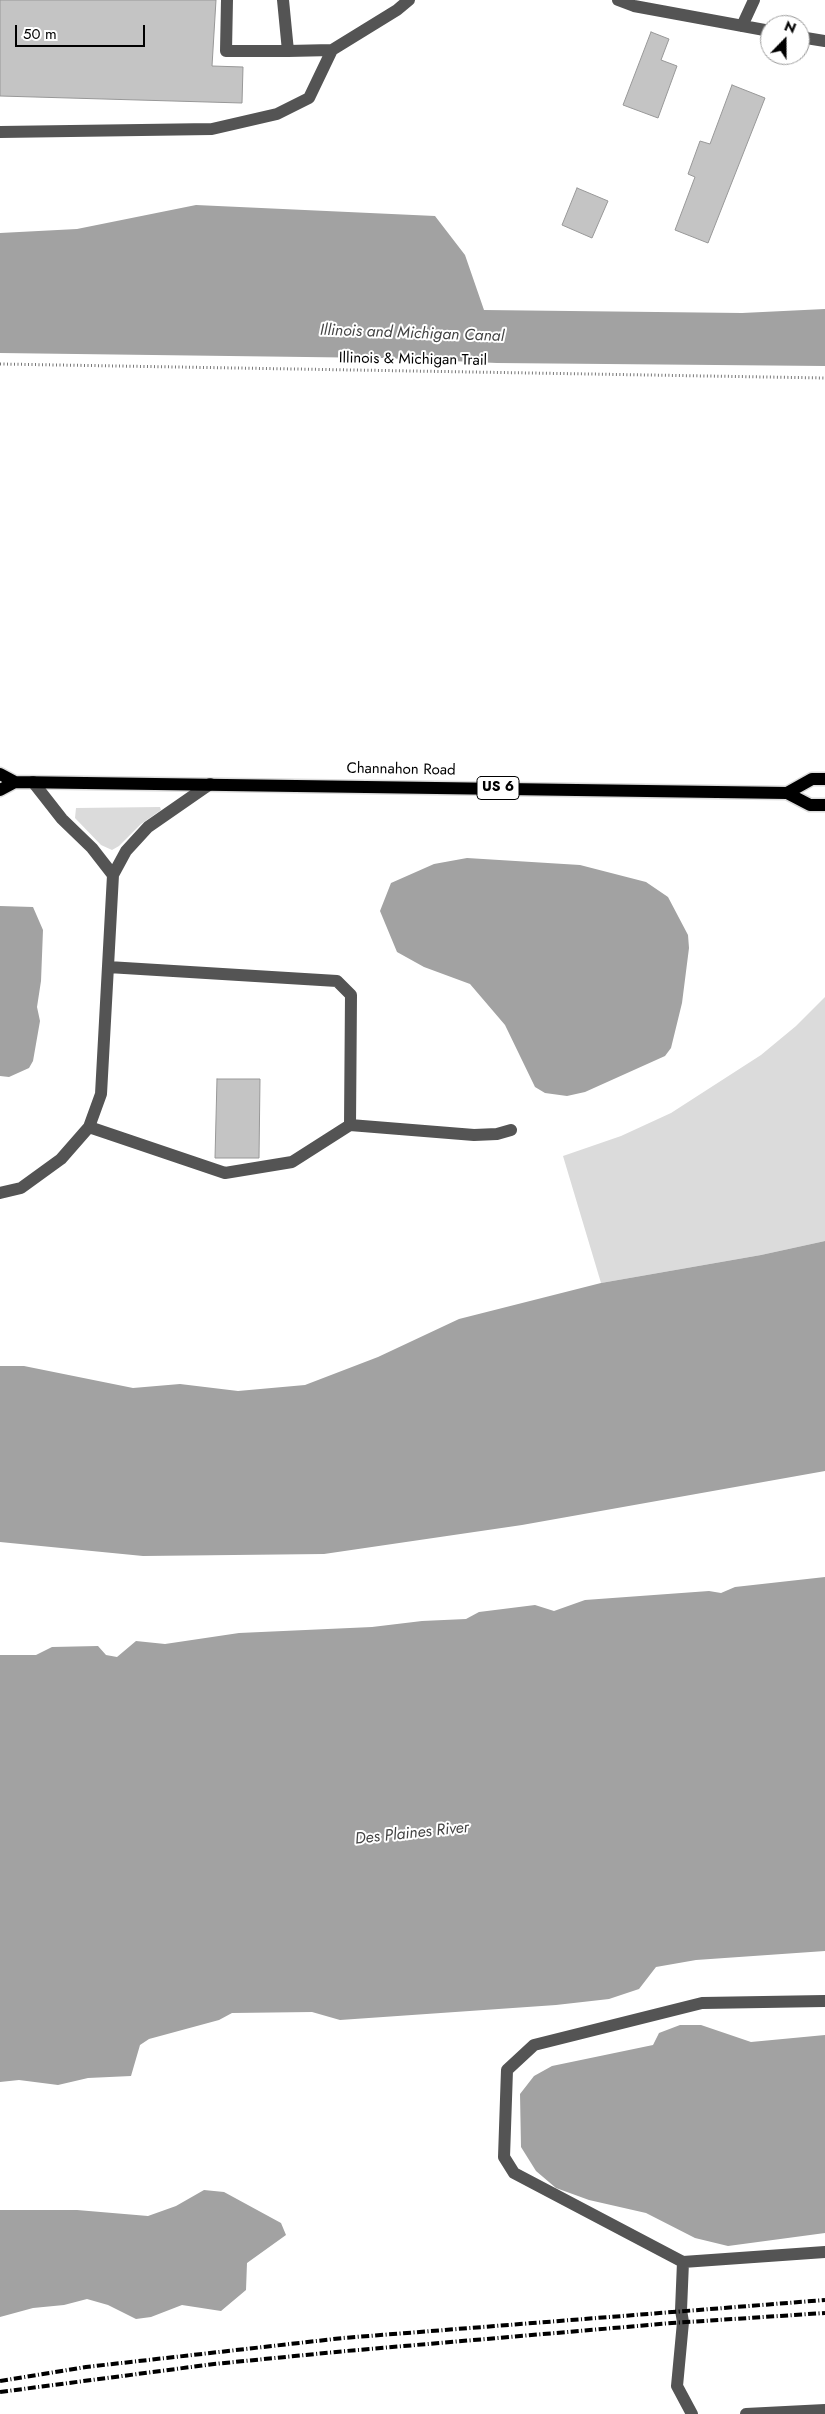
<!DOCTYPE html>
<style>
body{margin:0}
#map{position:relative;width:825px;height:2414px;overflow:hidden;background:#fff;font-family:Jost,sans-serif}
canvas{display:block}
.north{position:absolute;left:760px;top:15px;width:50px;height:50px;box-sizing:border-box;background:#fff;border:1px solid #999;border-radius:50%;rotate:22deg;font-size:14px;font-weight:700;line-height:20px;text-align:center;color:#000}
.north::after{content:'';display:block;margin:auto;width:18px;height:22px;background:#000;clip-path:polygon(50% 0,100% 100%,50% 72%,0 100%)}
.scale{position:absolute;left:15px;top:25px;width:130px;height:22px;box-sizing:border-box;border:2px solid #000;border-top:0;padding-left:6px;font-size:15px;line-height:18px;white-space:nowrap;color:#000;-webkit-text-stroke:4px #fff;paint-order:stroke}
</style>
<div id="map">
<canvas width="825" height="2414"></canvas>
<div class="north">N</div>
<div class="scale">50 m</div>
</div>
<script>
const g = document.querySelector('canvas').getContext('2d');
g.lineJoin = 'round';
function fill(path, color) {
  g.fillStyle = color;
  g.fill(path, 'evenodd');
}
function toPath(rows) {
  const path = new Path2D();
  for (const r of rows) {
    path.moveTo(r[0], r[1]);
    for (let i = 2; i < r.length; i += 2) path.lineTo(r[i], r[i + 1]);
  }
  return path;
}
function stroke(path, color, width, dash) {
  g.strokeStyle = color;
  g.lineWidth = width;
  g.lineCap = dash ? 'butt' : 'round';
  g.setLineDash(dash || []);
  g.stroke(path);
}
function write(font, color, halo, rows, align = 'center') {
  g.font = font + ' Jost,sans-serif';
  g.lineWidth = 4;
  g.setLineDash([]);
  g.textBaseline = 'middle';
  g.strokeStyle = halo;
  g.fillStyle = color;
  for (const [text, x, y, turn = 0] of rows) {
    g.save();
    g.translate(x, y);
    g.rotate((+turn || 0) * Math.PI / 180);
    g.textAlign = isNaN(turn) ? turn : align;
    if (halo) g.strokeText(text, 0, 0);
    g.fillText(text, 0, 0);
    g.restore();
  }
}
fill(toPath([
 [160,807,161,810,141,824,119,846,112,850,101,845,75,818,76,808],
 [825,997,825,1241,761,1255,601,1283,563,1156,621,1136,671,1113,761,1055,796,1026]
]), '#dbdbdb');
fill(toPath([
 [196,205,435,216,465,255,484,310,742,313,825,309,825,366,497,363,382,358,0,353,0,233,77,229],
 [467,858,580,865,646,882,668,897,688,935,689,948,682,1003,671,1048,665,1056,585,1092,567,1096,545,1093,535,1087,505,1025,470,984,424,967,397,952,380,911,391,883,434,864],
 [0,906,33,907,43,930,41,981,37,1007,40,1021,33,1061,29,1068,9,1077,0,1076],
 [825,1241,825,1471,522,1525,324,1554,143,1556,0,1542,0,1366,24,1366,133,1388,180,1384,238,1391,305,1385,378,1357,459,1319,601,1283,761,1255],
 [825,1577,825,1951,696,1960,656,1967,639,1989,609,1999,556,2005,340,2020,312,2012,232,2013,219,2020,149,2039,140,2045,131,2076,88,2078,58,2085,19,2080,0,2082,0,1655,36,1655,52,1647,98,1646,106,1655,117,1657,136,1641,165,1644,239,1633,372,1627,422,1621,466,1619,479,1612,535,1605,554,1611,585,1600,709,1591,721,1593,735,1587],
 [680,2025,701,2025,751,2042,825,2035,825,2233,728,2246,695,2238,646,2213,589,2200,556,2188,536,2171,521,2147,520,2094,534,2076,552,2066,653,2045,659,2033],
 [204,2190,224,2192,281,2223,286,2235,247,2263,246,2290,221,2311,182,2305,151,2317,136,2319,108,2305,87,2299,64,2305,33,2308,0,2317,0,2210,77,2210,148,2216,176,2206]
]), '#a2a2a2');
const building = toPath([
 [0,0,216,0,212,66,243,67,242,103,0,96,0,0],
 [651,32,669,39,661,60,677,66,658,118,623,105,651,32],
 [732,85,765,98,708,243,675,230,695,177,688,174,700,141,710,144,732,85],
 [577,188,608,201,592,238,562,225,577,188],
 [217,1079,260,1079,259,1158,215,1158,217,1079]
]);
fill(building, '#c4c4c4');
stroke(building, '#989898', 1);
const major = toPath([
 [0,774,15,782,787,793,810,805,825,805],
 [0,790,15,782],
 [787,793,812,779,825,779]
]);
stroke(major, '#dbdbdb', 15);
stroke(toPath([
 [0,364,825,378]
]), '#767676', 3, [1, 2.5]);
stroke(toPath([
 [227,0,226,51,288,51],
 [283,0,288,51,332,50,397,10,409,0],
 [618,0,634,6,770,31],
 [742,26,754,0],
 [800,37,825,41],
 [0,132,212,129,277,114,309,98,332,50],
 [33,782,62,819,92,848,113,875,126,851,148,827,210,784],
 [108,967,337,981,351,995,350,1125],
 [89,1127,225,1173,292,1162,350,1125,474,1135,497,1134,511,1130],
 [0,1193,21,1188,61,1159,89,1127,101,1094,113,875],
 [825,2001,702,2003,534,2045,507,2070,504,2157,514,2173,683,2262,825,2252],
 [683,2262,681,2310,683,2322,677,2386,692,2414],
 [746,2414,825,2410]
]), '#545454', 12);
stroke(major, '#000', 12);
stroke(toPath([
 [0,2381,86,2367,343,2338,825,2300],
 [0,2392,214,2364,346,2351,672,2323,825,2313]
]), '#000', 4, [8, 2.5, 1, 2.5]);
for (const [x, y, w] of [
 [498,788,42]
]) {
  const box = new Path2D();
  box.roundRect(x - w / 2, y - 11.5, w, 23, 4);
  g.fillStyle = '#fff';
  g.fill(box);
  stroke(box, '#000', 1);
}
write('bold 14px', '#000', null, [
 ["US 6",498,788]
]);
write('15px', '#000', '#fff', [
 ["Illinois & Michigan Trail",413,360,1],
 ["Channahon Road",401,770,1]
]);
write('italic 16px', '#434343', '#fff', [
 ["Illinois and Michigan Canal",412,334,2],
 ["Des Plaines River",412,1834,-6]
]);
</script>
